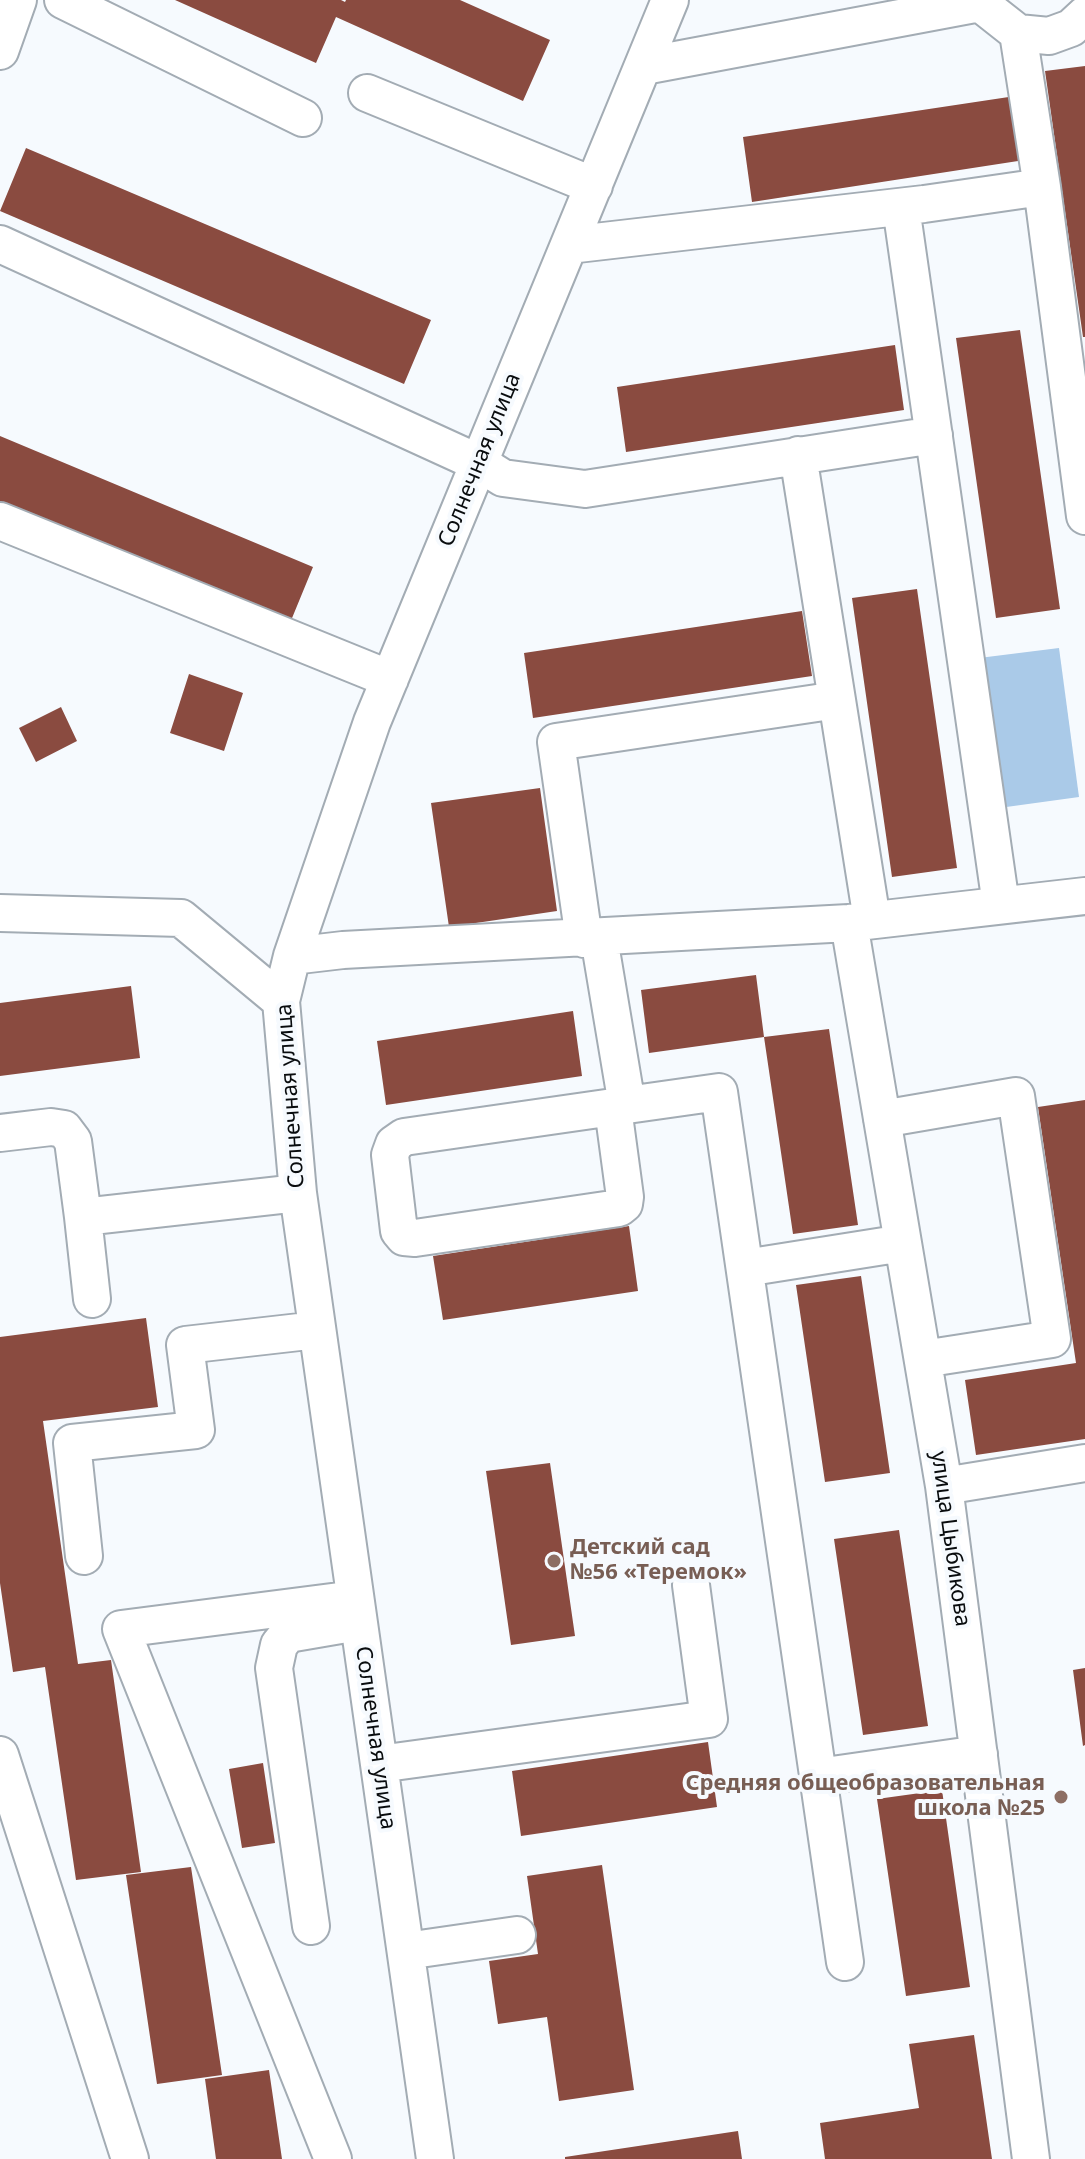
<!DOCTYPE html>
<meta charset="utf-8">
<style>
body{margin:0}
canvas{display:block;background:#f6fafe}
</style>
<canvas width="1085" height="2159"></canvas>
<script>
const g = document.querySelector('canvas').getContext('2d');
g.lineJoin = 'round';
function fill(path, color) {
  g.fillStyle = color;
  g.fill(path, 'evenodd');
}
function toPath(rows) {
  const path = new Path2D();
  for (const r of rows) {
    path.moveTo(r[0], r[1]);
    for (let i = 2; i < r.length; i += 2) path.lineTo(r[i], r[i + 1]);
  }
  return path;
}
function stroke(path, color, width, dash) {
  g.strokeStyle = color;
  g.lineWidth = width;
  g.lineCap = dash ? 'butt' : 'round';
  g.setLineDash(dash || []);
  g.stroke(path);
}
function write(font, color, halo, rows, align = 'center') {
  g.font = font + ' "Noto Sans",sans-serif';
  g.lineWidth = 8;
  g.setLineDash([]);
  g.textBaseline = 'middle';
  g.strokeStyle = halo;
  g.fillStyle = color;
  for (const [text, x, y, turn = 0] of rows) {
    g.save();
    g.translate(x, y);
    g.rotate((+turn || 0) * Math.PI / 180);
    g.textAlign = isNaN(turn) ? turn : align;
    if (halo) g.strokeText(text, 0, 0);
    g.fillText(text, 0, 0);
    g.restore();
  }
}
fill(toPath([
 [1059,648,1079,797,999,808,979,658]
]), '#aacae8');
fill(toPath([
 [175,0,341,0,345,2,346,0,460,0,550,40,523,101,336,17,316,63],
 [1085,66,1085,337,1083,337,1045,71],
 [1022,95,1031,159,752,202,743,137],
 [26,148,431,320,404,384,0,211],
 [1020,330,1060,609,996,618,956,338],
 [895,345,904,410,626,452,617,387],
 [0,436,313,567,290,623,0,501],
 [917,589,957,868,892,877,852,598],
 [802,611,812,676,533,718,524,653],
 [189,674,243,693,224,751,170,733],
 [61,707,77,741,36,762,19,728],
 [540,788,557,911,449,927,431,803],
 [756,975,764,1037,649,1053,641,990],
 [131,986,140,1058,0,1076,0,1003],
 [573,1011,582,1076,386,1105,377,1041],
 [829,1029,858,1225,793,1234,764,1037],
 [1085,1100,1085,1439,976,1455,965,1380,1076,1363,1038,1107],
 [629,1226,638,1291,443,1320,433,1256],
 [861,1276,890,1473,825,1482,796,1285],
 [146,1318,158,1407,43,1421,78,1664,111,1660,141,1872,76,1880,45,1667,13,1672,0,1583,0,1337],
 [550,1463,575,1636,511,1645,486,1471],
 [899,1530,928,1726,863,1735,834,1539],
 [1085,1668,1085,1745,1083,1746,1073,1670],
 [708,1742,717,1807,521,1836,512,1771],
 [263,1763,275,1843,242,1848,229,1769],
 [942,1790,970,1987,906,1996,877,1799],
 [602,1865,634,2090,559,2101,547,2017,498,2024,489,1961,538,1954,527,1876],
 [191,1867,222,2075,157,2084,126,1875],
 [974,2035,992,2159,825,2159,820,2123,919,2108,909,2044],
 [269,2070,282,2159,216,2159,205,2079],
 [738,2131,742,2159,565,2159,565,2157]
]), '#8a4b40');
const minor = toPath([
 [63,0,303,118],
 [1018,33,1042,187],
 [0,51,18,0],
 [644,66,980,3,1018,33,1049,36,1071,28,1085,15],
 [367,93,594,186],
 [901,207,1001,905],
 [0,244,479,463,503,478,585,489,934,435],
 [569,245,924,204,1042,187,1085,516],
 [798,455,872,920],
 [0,521,390,679],
 [0,913,181,918,281,1001],
 [849,923,944,1486,1031,2159],
 [599,938,627,1105,404,1137,394,1144,390,1155,399,1231,404,1237,415,1238,619,1208,624,1204,625,1197,613,1108],
 [584,939,556,742,837,700],
 [292,956,343,950,849,923,1085,896],
 [627,1105,719,1092,845,1962],
 [882,1119,1016,1096,1052,1339,923,1359],
 [0,1133,51,1127,64,1129,73,1141,83,1217],
 [745,1268,903,1243],
 [92,1299,83,1217,298,1193],
 [944,1486,1085,1463],
 [84,1556,72,1443,196,1430,185,1345,317,1330],
 [0,1755,130,2159],
 [379,1764,709,1719,691,1585],
 [818,1777,979,1754],
 [311,1926,274,1668,279,1645,288,1634,358,1622],
 [406,1951,517,1935],
 [333,2159,121,1629,355,1599],
 [435,2159,298,1193,281,1001,292,956,372,722,670,0]
]);
stroke(minor, '#a3acb4', 40);
stroke(minor, '#fff', 36);
for (const [x, y, r, color] of [
 [554,1561,8,"#8d6e63"],
 [1061,1797,8,"#8d6e63"]
]) {
  const dot = new Path2D();
  dot.arc(x, y, r, 0, 2 * Math.PI);
  g.fillStyle = color;
  g.fill(dot);
  stroke(dot, '#f6fafe', 3);
}
write('22px', '#090c0e', '#f6fafe', [
 ["Солнечная улица",480,460,-68],
 ["Солнечная улица",291,1096,-94],
 ["улица Цыбикова",950,1539,82],
 ["Солнечная улица",375,1738,82]
]);
write('bold 22px', '#785e54', '#f6fafe', [
 ["Детский сад",570,1548],
 ["№56 «Теремок»",570,1573],
 ["Средняя общеобразовательная",1045,1784,"right"],
 ["школа №25",1045,1809,"right"]
], 'left');
</script>
